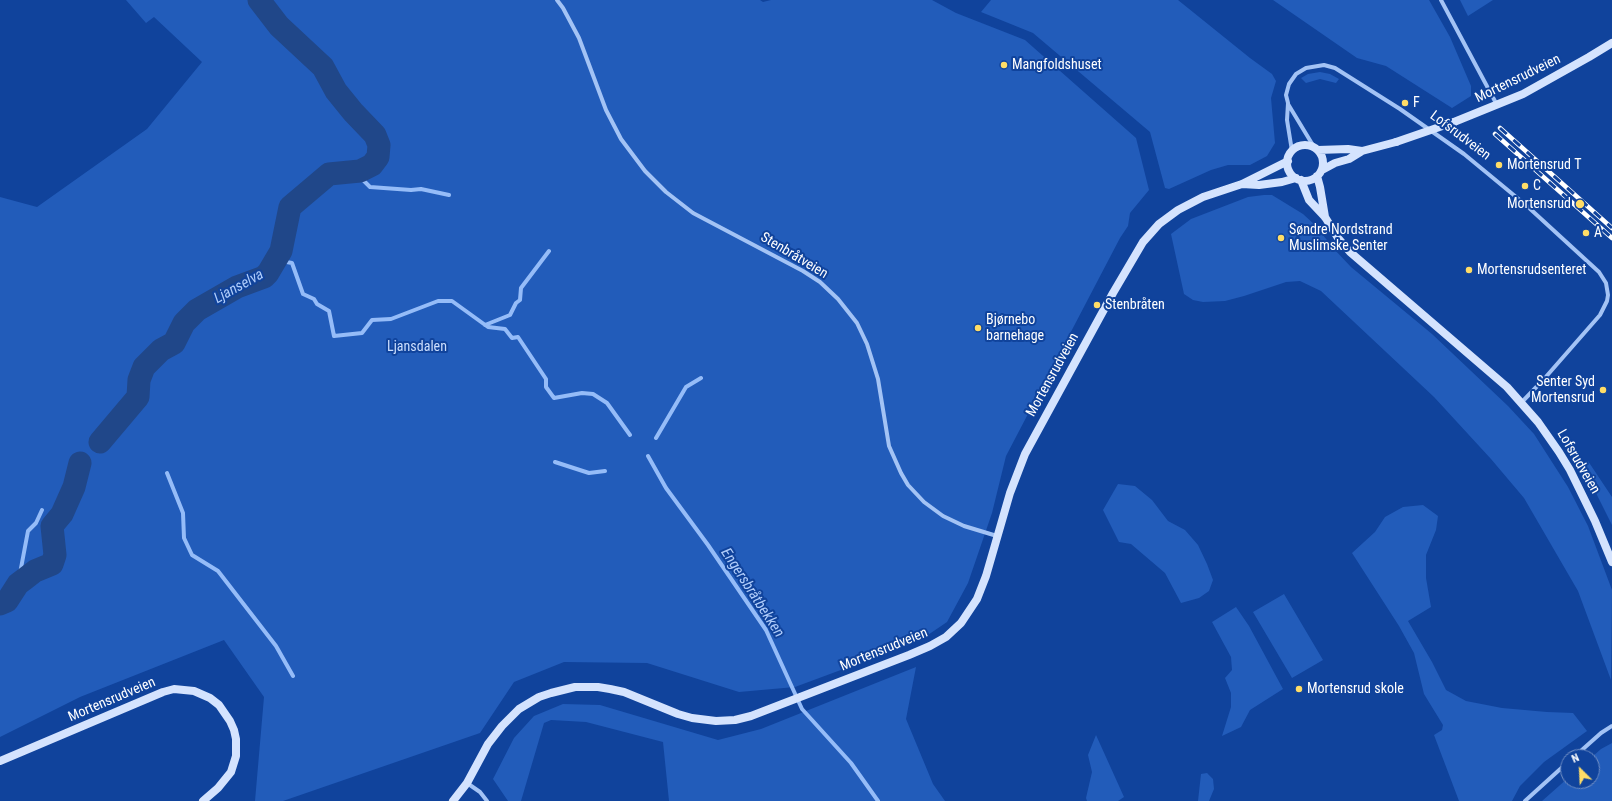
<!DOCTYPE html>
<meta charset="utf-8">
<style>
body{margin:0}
#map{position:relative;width:1612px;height:801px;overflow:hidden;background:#10439c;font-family:"Roboto Condensed",sans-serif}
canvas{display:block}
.north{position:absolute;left:1560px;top:749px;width:40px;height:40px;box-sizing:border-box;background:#10439c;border:1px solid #708ec4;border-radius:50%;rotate:336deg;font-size:11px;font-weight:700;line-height:16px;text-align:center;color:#fff}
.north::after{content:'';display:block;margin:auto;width:14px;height:18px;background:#ffdd67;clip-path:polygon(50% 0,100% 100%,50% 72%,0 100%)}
</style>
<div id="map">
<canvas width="1612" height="801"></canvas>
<div class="north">N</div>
</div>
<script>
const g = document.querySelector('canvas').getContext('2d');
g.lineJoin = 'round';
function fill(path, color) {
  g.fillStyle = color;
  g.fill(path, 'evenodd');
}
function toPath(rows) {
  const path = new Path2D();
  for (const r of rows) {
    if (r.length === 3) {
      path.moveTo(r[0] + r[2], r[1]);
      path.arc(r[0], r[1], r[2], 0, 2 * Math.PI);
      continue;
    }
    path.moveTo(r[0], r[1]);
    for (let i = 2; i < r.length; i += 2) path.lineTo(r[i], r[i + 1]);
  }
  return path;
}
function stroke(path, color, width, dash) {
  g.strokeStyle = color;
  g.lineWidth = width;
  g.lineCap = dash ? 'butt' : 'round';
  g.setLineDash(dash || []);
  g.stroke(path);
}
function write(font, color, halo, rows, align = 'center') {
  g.font = font + ' "Roboto Condensed",sans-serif';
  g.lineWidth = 4;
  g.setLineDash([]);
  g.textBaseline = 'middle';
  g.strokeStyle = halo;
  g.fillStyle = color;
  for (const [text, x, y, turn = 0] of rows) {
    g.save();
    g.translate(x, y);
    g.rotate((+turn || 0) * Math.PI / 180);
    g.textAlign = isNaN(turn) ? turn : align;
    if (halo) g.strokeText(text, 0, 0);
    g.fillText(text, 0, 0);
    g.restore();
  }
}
fill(toPath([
 [126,0,760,0,763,2,771,0,932,0,956,13,1025,40,1136,138,1149,190,1130,213,1128,226,1120,238,1006,456,992,513,968,583,947,622,919,641,795,687,739,692,647,663,564,662,514,682,480,733,283,801,255,801,264,697,224,640,80,697,0,737,0,197,37,207,147,129,202,62,154,17,146,23],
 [991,0,1178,0,1250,58,1272,74,1276,81,1271,98,1275,143,1267,156,1250,165,1228,165,1211,170,1169,189,1165,188,1150,132,1033,33,981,12],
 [1273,0,1429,0,1450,37,1471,86,1471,96,1452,108,1386,66,1357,58],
 [1460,0,1493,0,1468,16],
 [1320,72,1330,74,1339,79,1336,83,1320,79,1306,83,1301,78,1308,74],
 [1264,195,1272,195,1303,214,1315,225,1334,249,1351,267,1432,334,1508,406,1534,434,1568,487,1588,526,1612,590,1611,680,1578,591,1524,498,1491,459,1434,397,1321,291,1300,281,1286,282,1244,296,1225,301,1203,302,1193,300,1184,294,1171,234,1191,219,1248,197],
 [1588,461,1612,497,1612,525,1582,465,1584,462],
 [1118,484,1135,486,1152,500,1168,521,1185,530,1198,545,1207,564,1213,580,1209,591,1199,598,1181,603,1165,573,1131,544,1119,542,1103,510],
 [1423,505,1438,516,1436,530,1426,555,1426,578,1431,607,1408,621,1432,662,1446,690,1466,701,1502,708,1547,712,1573,713,1587,731,1544,762,1520,786,1512,801,1459,801,1434,735,1442,730,1443,725,1424,694,1414,653,1399,626,1352,553,1375,532,1385,517,1403,507],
 [1284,594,1323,660,1292,678,1253,612],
 [1236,607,1249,626,1283,689,1250,710,1241,727,1222,736,1231,707,1231,693,1225,678,1232,670,1231,657,1212,622],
 [916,667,906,719,933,784,945,801,669,801,663,742,586,722,551,720,544,723,521,801,508,801,493,779,514,738,534,716,563,704,600,705,718,740,761,729],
 [1096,735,1124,797,1118,801,1087,801,1086,798,1092,772,1088,755],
 [1612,743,1612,801,1542,801,1568,778,1568,781,1592,781,1592,757,1601,749],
 [1207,773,1213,779,1214,789,1209,801,1198,801,1201,774]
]), '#225cba');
stroke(toPath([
 [355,172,370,187,411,190,421,189,449,195],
 [276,260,292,263,303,294,314,299,317,304,329,311,334,336,362,333,372,320,391,319,438,301,452,301,488,327,505,329,512,338,518,337,546,379,546,387,554,398,582,393,593,394,607,403,630,435],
 [485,325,510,315,516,303,520,300,521,288,549,251],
 [656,438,686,387,701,378],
 [648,456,666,488,708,545,766,630,802,709,851,763,878,801],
 [555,462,589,473,605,471],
 [167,473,183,513,184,538,192,555,218,571,276,646,293,676],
 [18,584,28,531,36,523,42,510]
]), '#95bcf8', 4);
stroke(toPath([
 [100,442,138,397,139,380,144,367,161,350,174,343,184,323,197,310,237,287,264,277,268,273,281,251,290,207,329,174,360,171,372,165,378,157,379,145,375,135,353,112,336,91,323,67,279,26,259,0],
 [0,604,7,601,18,584,26,578,35,571,52,564,55,555,52,526,62,514,74,487,80,463]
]), '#204789', 23);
stroke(toPath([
 [557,0,563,8,579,38,606,110,621,139,645,171,666,192,693,213,803,271,820,282,838,299,857,323,867,344,878,379,889,446,901,473,908,485,924,502,943,516,964,526,997,536],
 [1441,0,1497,105],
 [1288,104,1314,147],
 [1292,151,1287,120,1288,103,1286,95,1289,84,1296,74,1306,68,1324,65,1335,68,1400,109,1464,154,1527,206,1599,272,1606,283,1608,295,1607,301,1600,315,1544,379,1521,403],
 [1574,757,1601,733,1612,726],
 [467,783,480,792,487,801],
 [1525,801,1568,762]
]), '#a3c3f5', 4);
stroke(toPath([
 [1454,122,1523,94,1589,57,1612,43],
 [1305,163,18],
 [1318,150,1348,149,1362,151],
 [1322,170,1335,163,1349,159,1362,151,1396,142],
 [1317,176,1320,187,1325,217],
 [1301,180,1309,200,1325,217,1338,238,1350,252,1507,387,1538,422,1559,452,1570,470,1595,521,1612,562],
 [1242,184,1259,185,1282,182,1296,178],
 [0,761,163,692,174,689,194,691,210,698,219,705,230,721,234,730,236,739,236,756,231,772,218,788,203,801],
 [453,801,467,783,488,744,502,726,519,709,539,697,551,693,575,687,598,687,610,689,624,692,678,714,692,718,716,721,735,720,751,716,909,655,930,646,946,637,961,623,977,599,986,576,1010,493,1025,454,1113,293,1143,242,1159,224,1178,210,1203,197,1242,184,1288,161]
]), '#d4e3fe', 8);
const rail = toPath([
 [1500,128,1612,228],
 [1495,134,1612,238]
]);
stroke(rail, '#fff', 4.5);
stroke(rail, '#10439c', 3, [9]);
stroke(toPath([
 [1396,142,1454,122]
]), '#d4e3fe', 8);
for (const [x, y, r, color] of [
 [1004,65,4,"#ffdd67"],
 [1405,103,4,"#ffdd67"],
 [1499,165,4,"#ffdd67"],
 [1525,186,4,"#ffdd67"],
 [1580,204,5,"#ffdd67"],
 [1586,233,4,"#ffdd67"],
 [1281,238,4,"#ffdd67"],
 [1469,270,4,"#ffdd67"],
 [1097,305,4,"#ffdd67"],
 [978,328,4,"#ffdd67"],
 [1603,390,4,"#ffdd67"],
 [1299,689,4,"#ffdd67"]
]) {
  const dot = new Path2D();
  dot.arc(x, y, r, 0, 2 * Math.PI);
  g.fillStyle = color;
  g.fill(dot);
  stroke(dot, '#10439c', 1.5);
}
write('14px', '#fff', '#10439c', [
 ["Mangfoldshuset",1012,65],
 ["F",1413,103],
 ["Mortensrud T",1507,165],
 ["C",1533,186],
 ["Mortensrud",1571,204,"right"],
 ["Søndre Nordstrand",1289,230],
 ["Muslimske Senter",1289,246],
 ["A",1594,233],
 ["Mortensrudsenteret",1477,270],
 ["Stenbråten",1105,305],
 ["Bjørnebo",986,320],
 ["barnehage",986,336],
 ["Senter Syd",1595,382,"right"],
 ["Mortensrud",1595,398,"right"],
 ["Mortensrud skole",1307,689]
], 'left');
write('14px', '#fff', '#10439c', [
 ["Mortensrudveien",1518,79,-26],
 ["Lofsrudveien",1460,136,37],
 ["Stenbråtveien",794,256,31],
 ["Mortensrudveien",1053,375,-61],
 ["Lofsrudveien",1578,462,60],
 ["Mortensrudveien",884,650,-22],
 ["Mortensrudveien",112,700,-23]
]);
write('14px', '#ccdffe', '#10439c', [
 ["Ljansdalen",417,347]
]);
write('italic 15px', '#b0cdfb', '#10439c', [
 ["Ljanselva",239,287,-29],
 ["Engersbråtbekken",752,593,57]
]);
</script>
